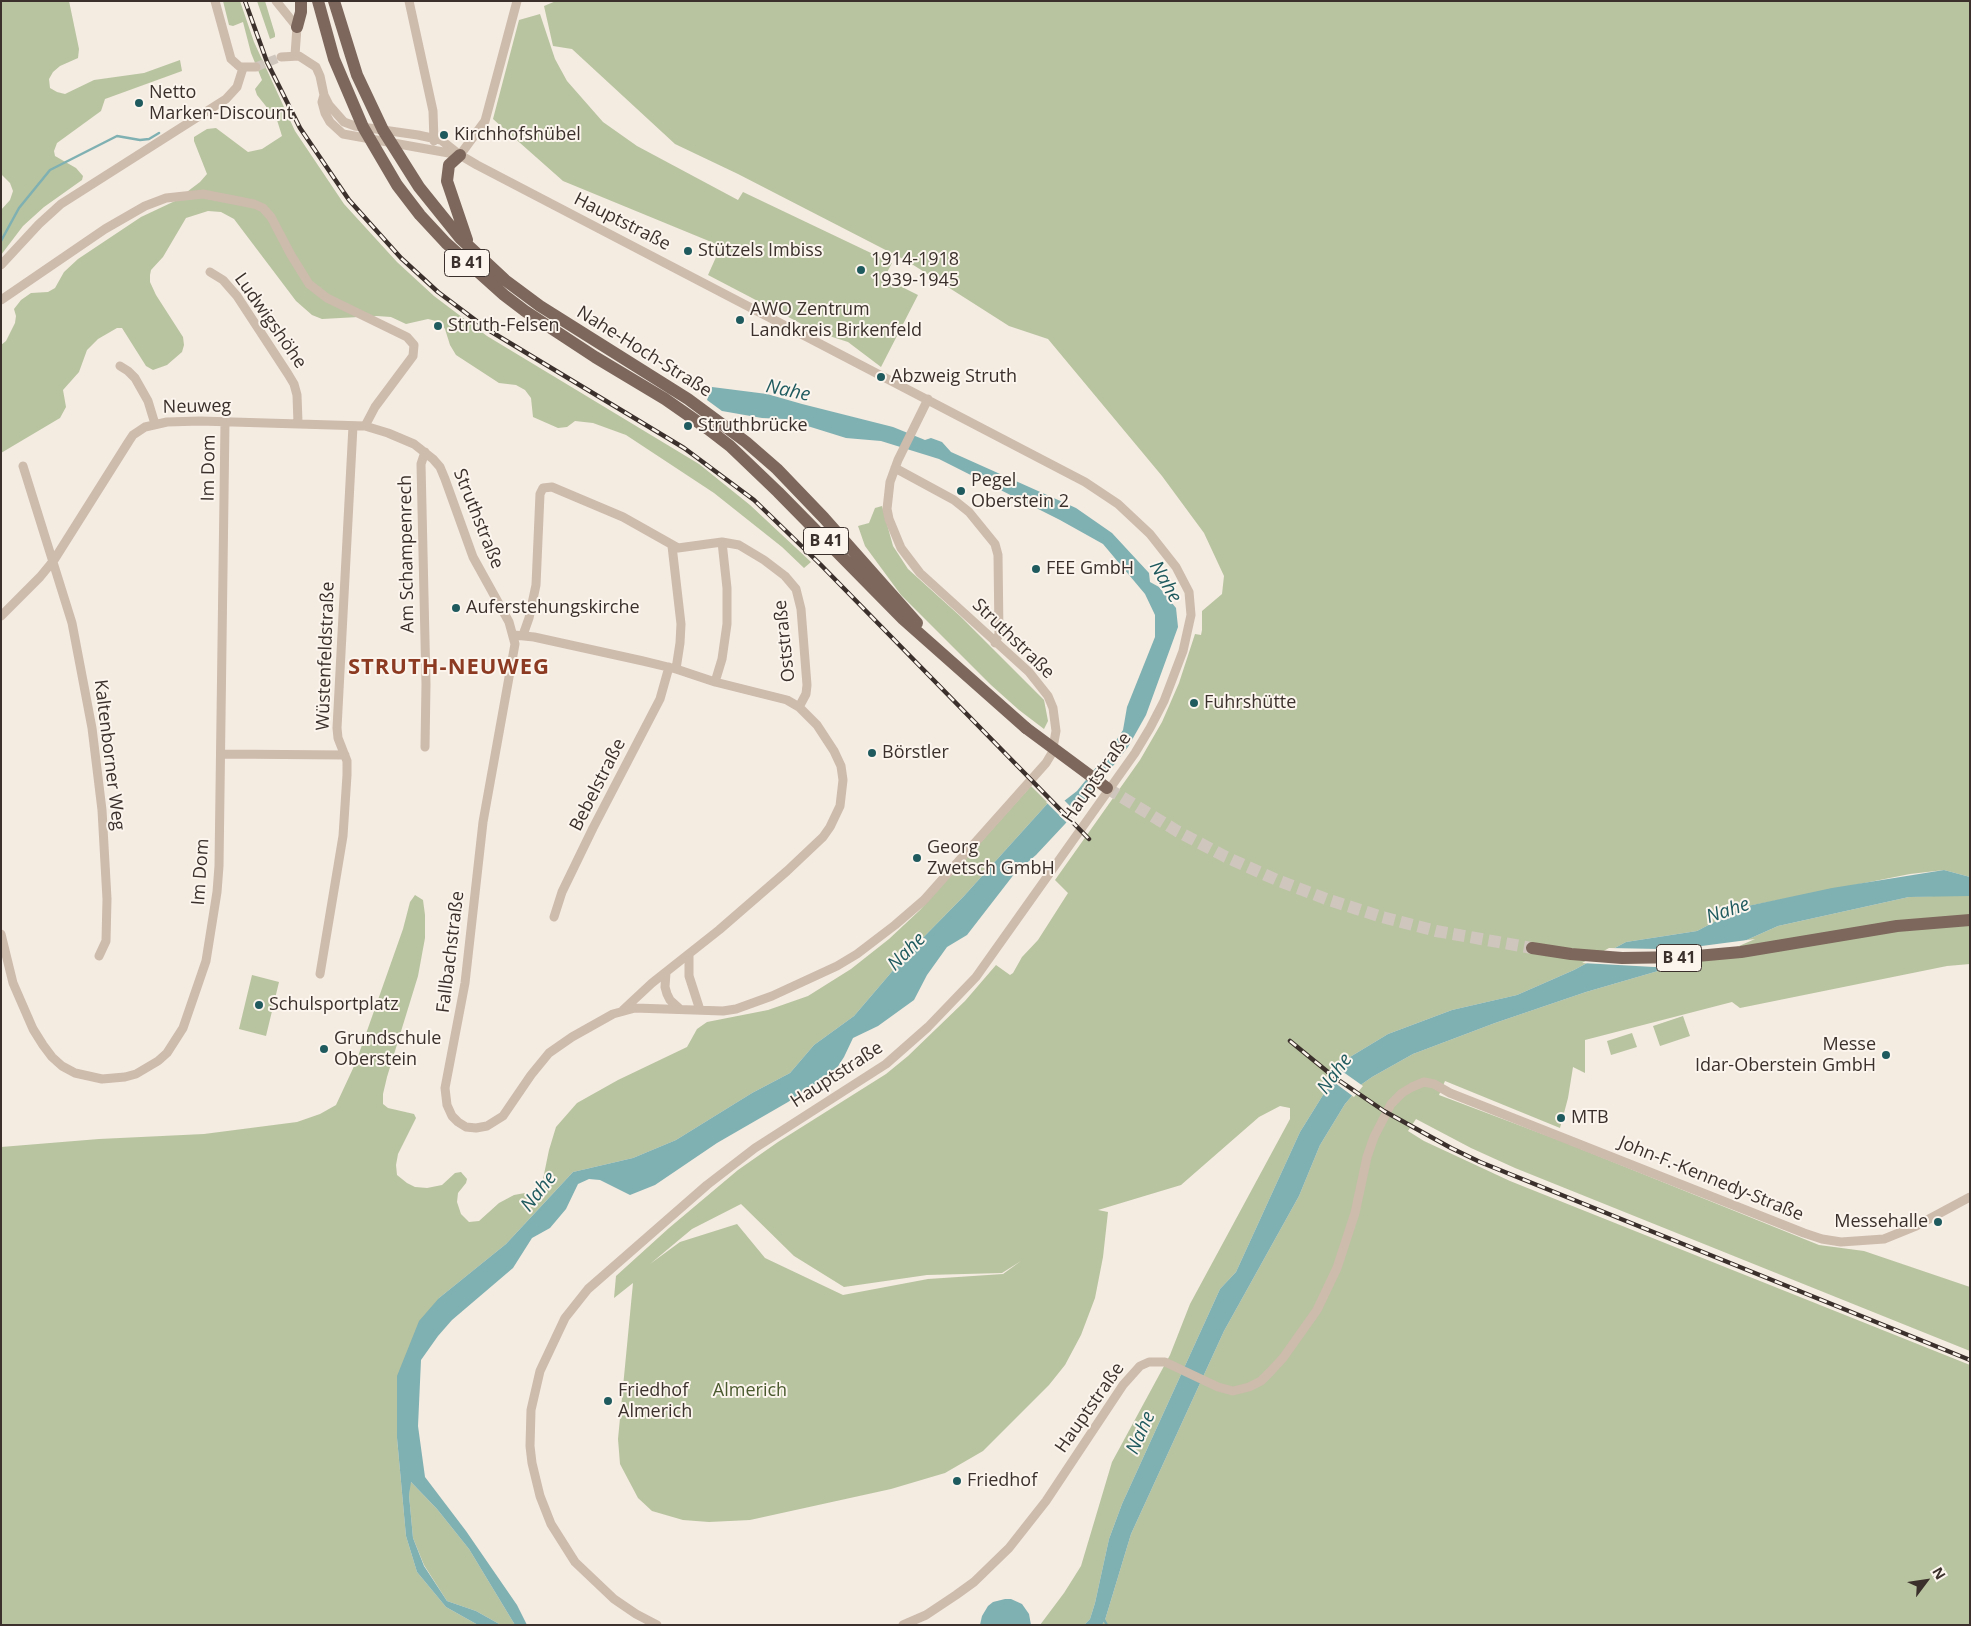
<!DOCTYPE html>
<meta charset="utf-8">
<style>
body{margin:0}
#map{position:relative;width:1971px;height:1626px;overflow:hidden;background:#f4ebe1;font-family:"Open Sans",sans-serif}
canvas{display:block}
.frame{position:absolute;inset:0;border:2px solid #3b302b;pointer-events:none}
.north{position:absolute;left:1901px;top:1556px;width:50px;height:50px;-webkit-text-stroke:4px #fbf5ee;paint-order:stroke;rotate:59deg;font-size:14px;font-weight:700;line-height:20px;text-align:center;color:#3b302b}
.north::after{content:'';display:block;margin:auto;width:18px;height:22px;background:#3b302b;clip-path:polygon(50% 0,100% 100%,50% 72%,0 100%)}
</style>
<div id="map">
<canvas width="1971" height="1626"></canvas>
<div class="frame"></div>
<div class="north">N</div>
</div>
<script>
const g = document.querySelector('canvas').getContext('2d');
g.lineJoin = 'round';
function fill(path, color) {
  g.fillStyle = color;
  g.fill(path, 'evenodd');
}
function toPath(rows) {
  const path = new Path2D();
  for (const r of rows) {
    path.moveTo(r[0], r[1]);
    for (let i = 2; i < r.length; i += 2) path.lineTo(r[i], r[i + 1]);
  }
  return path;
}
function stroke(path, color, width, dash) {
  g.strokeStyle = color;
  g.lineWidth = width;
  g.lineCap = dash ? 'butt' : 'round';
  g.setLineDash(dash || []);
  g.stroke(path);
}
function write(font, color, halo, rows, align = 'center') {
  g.font = font + ' "Open Sans",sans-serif';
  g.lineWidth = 4;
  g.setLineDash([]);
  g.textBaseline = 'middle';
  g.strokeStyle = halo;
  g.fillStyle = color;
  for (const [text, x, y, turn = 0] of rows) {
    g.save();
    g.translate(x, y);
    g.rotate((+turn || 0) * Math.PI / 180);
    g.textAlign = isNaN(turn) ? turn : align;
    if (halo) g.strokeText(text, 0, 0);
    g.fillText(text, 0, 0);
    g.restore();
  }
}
fill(toPath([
 [1,1,69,1,79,49,78,58,60,66,53,72,49,79,50,88,57,92,65,94,94,80,144,73,180,60,182,71,105,99,101,111,57,143,54,151,55,156,76,168,83,176,82,180,44,207,23,226,1,255,1,210,10,200,13,191,10,183,1,174],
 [223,1,240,1,254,42,295,131,344,204,397,262,434,296,487,336,699,464,750,505,811,562,804,568,782,547,714,493,626,435,593,423,575,421,567,427,558,428,533,417,531,398,525,390,516,385,499,383,456,355,450,345,445,329,440,322,428,319,406,324,391,317,377,316,322,319,312,315,296,301,234,219,221,212,208,211,186,218,163,257,151,270,150,275,150,282,156,295,183,337,184,345,182,352,167,365,153,370,146,366,122,328,117,328,98,339,87,350,79,372,63,390,66,407,60,418,1,453,1,345,6,341,15,323,16,316,14,309,21,300,31,293,48,292,55,288,64,272,78,259,141,217,175,201,200,182,207,174,194,141,194,137,207,129,216,128,248,152,262,149,282,136,277,120,257,95,255,89,262,80,251,53,243,22,233,26,229,25],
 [257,1,265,1,275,34,275,37,270,39],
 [556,1,1970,1,1970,877,1944,870,1910,874,1743,907,1697,931,1626,942,1574,970,1517,995,1452,1010,1388,1034,1350,1057,1323,1095,1300,1132,1236,1272,1220,1289,1122,1504,1109,1539,1095,1603,1090,1619,1084,1625,1040,1625,1064,1593,1081,1566,1112,1462,1170,1355,1190,1304,1290,1119,1290,1108,1280,1106,1259,1117,1181,1185,1098,1210,1108,1212,1103,1257,1095,1298,1081,1335,1065,1365,1049,1385,983,1451,945,1473,891,1489,750,1520,709,1522,683,1520,652,1511,638,1498,620,1464,618,1439,633,1283,614,1298,616,1276,669,1228,738,1170,778,1142,886,1074,908,1056,965,1001,996,965,1010,975,1013,973,1022,957,1038,940,1068,893,1055,880,1140,760,1162,722,1179,683,1195,634,1201,635,1202,630,1202,611,1222,594,1224,576,1204,533,1162,476,1048,339,1009,326,907,261,738,174,675,144,572,49,553,46,544,6],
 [741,1204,794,1256,844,1287,927,1275,1002,1273,1021,1261,1003,1274,928,1279,843,1295,765,1258,737,1224,680,1242,650,1264,692,1229],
 [540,14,555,59,567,81,603,122,637,146,738,200,743,192,892,263,884,278,918,295,881,367,848,342,817,332,708,275,721,246,563,181,493,119,519,20],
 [882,506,893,546,908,569,960,616,1044,700,1048,721,1044,729,1019,710,991,685,901,595,865,546,858,526,869,523,875,508],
 [1031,786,1048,803,964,896,907,954,854,1016,814,1045,790,1073,752,1093,676,1140,633,1158,573,1172,506,1244,439,1298,397,1438,406,1536,417,1572,446,1607,478,1625,1,1625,1,1147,99,1139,204,1134,297,1122,320,1114,336,1105,356,1062,403,929,410,902,415,895,423,900,425,915,425,938,418,976,387,1077,383,1094,383,1104,388,1108,414,1114,416,1118,398,1154,396,1165,397,1175,407,1183,415,1187,427,1188,442,1185,455,1173,461,1172,467,1179,466,1183,458,1193,457,1202,461,1214,469,1222,479,1221,499,1203,514,1195,525,1193,530,1198,539,1195,544,1189,542,1184,549,1150,556,1127,577,1103,618,1080,687,1047,697,1029,707,1022,768,1010,808,996,851,969,889,939,920,910],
 [1960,895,1970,896,1970,964,1947,966,1740,1008,1732,1002,1585,1040,1585,1073,1573,1067,1568,1098,1560,1128,1445,1081,1439,1095,1561,1141,1819,1245,1864,1251,1970,1287,1970,1351,1515,1168,1471,1148,1416,1119,1408,1131,1424,1141,1510,1181,1970,1365,1970,1625,1102,1625,1105,1620,1131,1534,1224,1331,1299,1196,1320,1145,1345,1104,1362,1084,1372,1077,1413,1054,1495,1023,1586,992,1713,955,1778,926,1909,897],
 [252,975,279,982,266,1036,239,1029],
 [1683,1016,1690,1036,1660,1046,1653,1026],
 [1632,1033,1637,1047,1611,1055,1607,1041],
 [410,1481,437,1509,469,1549,515,1625,501,1625,476,1611,447,1601,424,1565,413,1538,409,1495]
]), '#b8c4a0');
fill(toPath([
 [712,387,767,394,802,404,893,427,925,440,931,438,942,442,951,452,1076,508,1112,533,1149,573,1150,582,1159,587,1176,608,1178,627,1146,715,1128,747,1079,809,1036,855,1015,873,967,935,947,947,927,975,914,1000,878,1026,853,1038,844,1057,831,1077,813,1085,788,1102,717,1143,655,1185,630,1195,600,1180,589,1179,578,1184,566,1209,550,1228,532,1238,513,1268,452,1320,438,1336,421,1360,418,1426,425,1477,466,1531,517,1605,527,1625,515,1625,469,1549,437,1509,411,1482,409,1495,413,1538,424,1566,447,1601,476,1611,501,1625,478,1625,446,1607,417,1572,406,1536,397,1438,397,1376,419,1321,439,1298,506,1244,573,1172,633,1158,676,1140,752,1093,790,1073,814,1045,854,1016,907,954,964,896,1048,803,1055,808,1077,791,1107,754,1123,730,1127,707,1155,637,1155,615,1145,594,1103,544,1060,520,939,459,881,441,846,438,785,419,762,418,722,411,707,400],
 [1944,870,1970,877,1970,896,1909,897,1778,926,1713,955,1586,992,1495,1023,1413,1054,1372,1077,1362,1084,1345,1104,1320,1145,1299,1196,1224,1331,1131,1534,1105,1620,1102,1625,1084,1625,1090,1619,1095,1603,1109,1539,1122,1504,1220,1289,1236,1272,1300,1132,1323,1095,1350,1057,1388,1034,1452,1010,1517,995,1574,970,1626,942,1697,931,1743,907,1832,888],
 [1005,1599,1011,1599,1022,1604,1029,1614,1031,1625,980,1625,982,1616,988,1606,993,1602]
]), '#7fb0b2');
fill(toPath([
 [1063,799,1078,814,1068,824,1046,802,1049,801,1055,805],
 [1755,939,1714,957,1682,967,1654,967,1582,963,1609,948,1659,949,1694,947],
 [1339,1069,1363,1086,1354,1097,1331,1080]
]), '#f4ebe1');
stroke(toPath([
 [1,241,19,208,50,170,117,136,140,140,149,139,159,133],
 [1103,1618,1107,1625]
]), '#7fb0b2', 2.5);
stroke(toPath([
 [256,67,281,57]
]), '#cfc6bd', 9, [9, 4.5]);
stroke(toPath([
 [1107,788,1177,831,1226,857,1277,880,1329,900,1382,917,1436,931,1532,948]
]), '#cfc6bd', 12, [12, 6]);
stroke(toPath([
 [215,1,231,59,240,67,256,67],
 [276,1,297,27,295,55],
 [409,1,433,111,434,141],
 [281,57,299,56,316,67,320,76,324,95,329,105,344,122,355,126,418,135,441,140,460,155,477,165,1085,482,1118,504,1150,534,1176,567,1189,592,1191,615,1183,651,1164,701,1150,728,1135,753,976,977,928,1027,886,1064,755,1148,707,1185,588,1289,565,1318,540,1371,531,1410,530,1446,532,1463,540,1496,551,1524,575,1562,614,1599,636,1614,657,1625],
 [324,95,322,102,325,113,330,122,343,134,460,155],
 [460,155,485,121,517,1],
 [1,265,39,224,61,204,226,99,237,87,243,68],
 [210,272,223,280,237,296,288,374,294,384,297,395,298,423],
 [1,300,105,229,145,206,166,198,203,194,254,204,263,208,271,217,291,255,309,284,327,298,407,337,414,345,413,356,375,407,365,426],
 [120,366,128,371,135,378,148,401,155,424],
 [23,466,72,623,92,728,102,810,107,899,106,941,99,956],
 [895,468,954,500,969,512,995,544,998,555,999,634,995,643],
 [672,546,681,624,680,643,676,669],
 [1,616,40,577,54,560,129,441,133,435,145,427,167,422,200,421,365,426,388,433,414,444,433,459,440,467,445,479,473,557,509,622,515,644,483,822,465,983,445,1088,447,1105,452,1116,458,1122,466,1127,476,1128,487,1126,503,1116,531,1075,549,1053,572,1037,613,1014,635,1008,723,1011,736,1009,772,996,837,966,857,954,895,925,924,900,1046,763,1052,753,1056,731,1053,708,1048,696,1029,672,920,573,901,548,889,519,887,509,890,482,898,460,928,399],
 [514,635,534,637,643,661,676,669,715,682,787,700,799,707,817,725,834,751,841,766,843,780,840,806,830,827,823,837,787,871,719,930,652,983,623,1010],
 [523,635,529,618,536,585,540,494,543,488,552,487,623,517,678,548,722,542,739,545,764,560,785,576,796,589,801,609,807,685,806,694,799,707],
 [715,682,722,659,727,624,727,588,722,542],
 [425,747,426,684,421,464,425,452],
 [222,754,345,755],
 [554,917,562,892,593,828,660,699,669,667],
 [1,934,13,983,33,1029,43,1045,52,1057,62,1066,75,1073,102,1079,125,1077,136,1074,158,1061,167,1053,183,1028,206,961,217,892,219,866,225,422],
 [689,954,689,976,700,1010],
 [666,972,665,987,667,994,670,1000,680,1009],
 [320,974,343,836,347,775,347,761,338,738,337,728,353,426],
 [903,1625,926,1615,956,1595,974,1582,1009,1548,1046,1501,1123,1385,1140,1366,1149,1362,1165,1362,1218,1387,1233,1391,1249,1387,1261,1381,1270,1372,1283,1358,1317,1310,1337,1268,1355,1213,1367,1157,1374,1137,1391,1104,1402,1093,1412,1087,1424,1082,1434,1084,1450,1093,1804,1233,1822,1239,1841,1242,1884,1239,1916,1226,1970,1197]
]), '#cdbbac', 9);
stroke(toPath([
 [318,1,334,59,363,127,397,185,420,215,446,243,504,295,525,311,595,357,665,399,708,429,730,446,778,492,903,619,1026,728],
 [334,1,357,75,383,130,419,187,460,238,505,280,540,306,688,399,746,442,777,469,824,518,917,623],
 [297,27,301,12,301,1],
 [460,155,449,165,447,181,467,240],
 [1532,948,1571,954,1622,958,1686,957,1741,952,1897,926,1970,920]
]), '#7d675c', 12);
const rail = toPath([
 [245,1,267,62,300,128,349,200,401,258,438,292,490,331,684,448,754,500,820,564,1089,839],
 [1290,1041,1334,1077,1384,1111,1451,1148,1480,1162,1970,1360]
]);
stroke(rail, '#3b302b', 4.5);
stroke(rail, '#fbf5ee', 2.5, [8]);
stroke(toPath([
 [1026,728,1107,788]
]), '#7d675c', 12);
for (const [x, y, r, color] of [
 [139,103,5,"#1f5a5e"],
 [444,135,5,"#1f5a5e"],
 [688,251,5,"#1f5a5e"],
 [861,270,5,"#1f5a5e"],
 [740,320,5,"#1f5a5e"],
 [438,326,5,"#1f5a5e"],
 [881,377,5,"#1f5a5e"],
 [688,426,5,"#1f5a5e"],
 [961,491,5,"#1f5a5e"],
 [1036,569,5,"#1f5a5e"],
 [456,608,5,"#1f5a5e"],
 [1194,703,5,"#1f5a5e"],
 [872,753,5,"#1f5a5e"],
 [917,858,5,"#1f5a5e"],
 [259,1005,5,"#1f5a5e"],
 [324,1049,5,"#1f5a5e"],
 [1886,1055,5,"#1f5a5e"],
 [1561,1118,5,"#1f5a5e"],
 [1938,1222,5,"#1f5a5e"],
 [608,1401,5,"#1f5a5e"],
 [957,1481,5,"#1f5a5e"]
]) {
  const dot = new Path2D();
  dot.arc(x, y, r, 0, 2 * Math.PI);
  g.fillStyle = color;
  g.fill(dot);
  stroke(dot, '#fbf5ee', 2);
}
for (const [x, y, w] of [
 [467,263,45],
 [826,541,45],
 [1679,958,45]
]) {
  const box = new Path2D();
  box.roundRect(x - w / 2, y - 13.5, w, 27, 4);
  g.fillStyle = '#fbf5ee';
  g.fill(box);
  stroke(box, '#3b302b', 1);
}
write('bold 16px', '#3b302b', null, [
 ["B 41",467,263],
 ["B 41",826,541],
 ["B 41",1679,958]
]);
write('18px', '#3b302b', '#fbf5ee', [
 ["Netto",149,93],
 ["Marken-Discount",149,114],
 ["Kirchhofshübel",454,135],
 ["Stützels Imbiss",698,251],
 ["1914-1918",871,260],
 ["1939-1945",871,281],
 ["AWO Zentrum",750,310],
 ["Landkreis Birkenfeld",750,331],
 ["Struth-Felsen",448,326],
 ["Abzweig Struth",891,377],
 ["Struthbrücke",698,426],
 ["Pegel",971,481],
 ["Oberstein 2",971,502],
 ["FEE GmbH",1046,569],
 ["Auferstehungskirche",466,608],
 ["Fuhrshütte",1204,703],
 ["Börstler",882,753],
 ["Georg",927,848],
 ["Zwetsch GmbH",927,869],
 ["Schulsportplatz",269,1005],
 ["Grundschule",334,1039],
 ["Oberstein",334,1060],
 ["Messe",1876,1045,"right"],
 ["Idar-Oberstein GmbH",1876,1066,"right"],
 ["MTB",1571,1118],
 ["Messehalle",1928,1222,"right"],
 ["Friedhof",618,1391],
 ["Almerich",618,1412],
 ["Friedhof",967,1481]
], 'left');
write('18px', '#3b302b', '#fbf5ee', [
 ["Hauptstraße",622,222,27],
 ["Ludwigshöhe",270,321,55],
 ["Nahe-Hoch-Straße",644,352,32],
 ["Neuweg",197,407,-1],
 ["Im Dom",209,468,-89],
 ["Struthstraße",478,519,68],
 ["Am Schampenrech",407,554,-91],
 ["Struthstraße",1013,639,44],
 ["Oststraße",785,641,-96],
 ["Wüstenfeldstraße",326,656,-88],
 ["Kaltenborner Weg",109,755,83],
 ["Hauptstraße",1097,778,-55],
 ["Bebelstraße",598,785,-63],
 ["Im Dom",201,872,-86],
 ["Fallbachstraße",451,952,-83],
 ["Hauptstraße",837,1075,-33],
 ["John-F.-Kennedy-Straße",1711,1179,22],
 ["Hauptstraße",1090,1408,-55]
]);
write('18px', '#4a5a2e', '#fbf5ee', [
 ["Almerich",750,1391]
]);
write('italic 19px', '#1f5a5e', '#fbf5ee', [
 ["Nahe",788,391,12],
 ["Nahe",1165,582,60],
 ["Nahe",1728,911,-19],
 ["Nahe",907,952,-45],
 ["Nahe",1335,1074,-54],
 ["Nahe",539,1192,-52],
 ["Nahe",1141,1433,-66]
]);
g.letterSpacing = '1px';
write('bold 22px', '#8c3b22', '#fbf5ee', [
 ["STRUTH-NEUWEG",449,668]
]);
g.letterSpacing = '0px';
</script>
